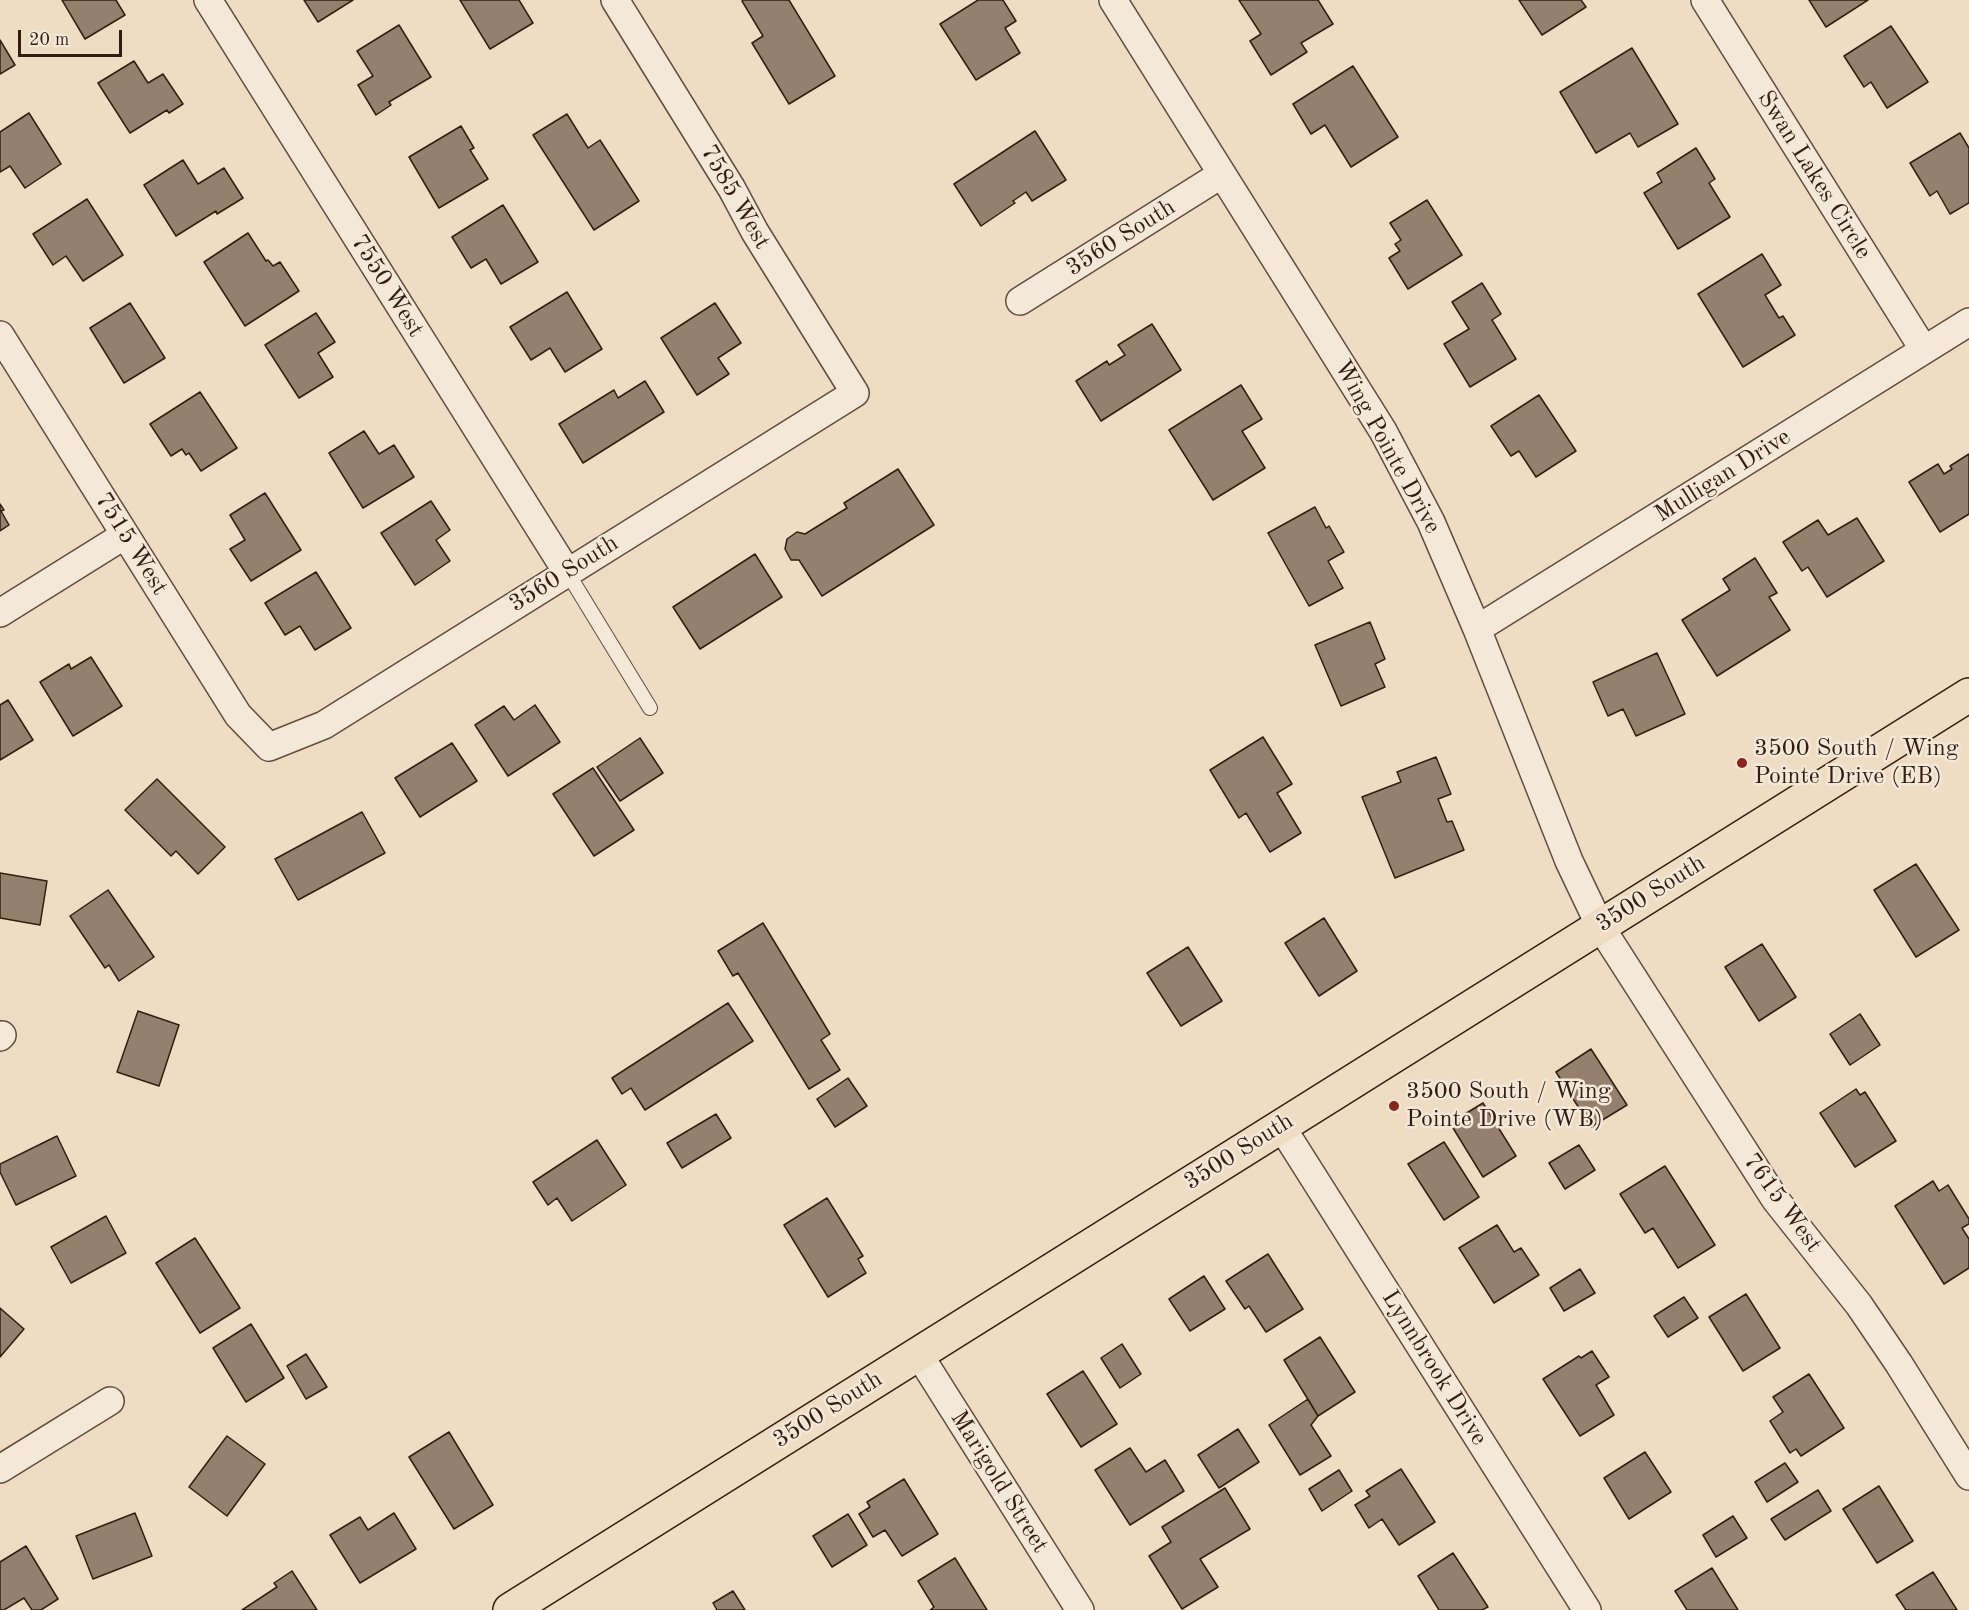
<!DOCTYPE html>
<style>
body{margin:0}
#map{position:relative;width:1969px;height:1610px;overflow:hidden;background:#eedcc3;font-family:"Old Standard TT",serif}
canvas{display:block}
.scale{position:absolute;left:18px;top:30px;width:104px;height:27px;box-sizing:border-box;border:3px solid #351c11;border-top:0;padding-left:8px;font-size:18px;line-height:21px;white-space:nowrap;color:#351c11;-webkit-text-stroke:4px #f4e8d8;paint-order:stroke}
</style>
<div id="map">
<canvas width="1969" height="1610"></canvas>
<div class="scale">20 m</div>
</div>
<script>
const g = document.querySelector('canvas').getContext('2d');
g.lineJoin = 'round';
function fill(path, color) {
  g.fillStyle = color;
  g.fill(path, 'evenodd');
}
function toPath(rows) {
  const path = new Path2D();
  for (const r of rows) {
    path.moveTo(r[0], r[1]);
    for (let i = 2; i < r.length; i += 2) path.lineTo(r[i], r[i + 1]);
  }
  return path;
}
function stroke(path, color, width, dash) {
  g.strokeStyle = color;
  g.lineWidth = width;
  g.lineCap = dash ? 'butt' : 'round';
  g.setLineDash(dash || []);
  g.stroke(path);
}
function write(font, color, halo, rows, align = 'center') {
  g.font = font + ' "Old Standard TT",serif';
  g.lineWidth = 5;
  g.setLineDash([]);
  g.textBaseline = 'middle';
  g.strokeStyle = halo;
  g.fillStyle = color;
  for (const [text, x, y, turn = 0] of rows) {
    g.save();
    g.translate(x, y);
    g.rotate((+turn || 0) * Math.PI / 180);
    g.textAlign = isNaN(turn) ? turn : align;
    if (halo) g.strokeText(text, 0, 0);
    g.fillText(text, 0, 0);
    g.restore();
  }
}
const building = toPath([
 [62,0,116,0,125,15,85,39,62,0],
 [304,0,353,0,318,22,304,0],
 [460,0,519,0,533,23,490,49,460,0],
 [743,0,789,0,835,76,789,104,752,43,763,36,742,1,743,0],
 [978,0,1003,0,1016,21,1005,28,1020,53,976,80,940,24,978,0],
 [1239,0,1318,0,1333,24,1301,43,1307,52,1271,75,1250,41,1261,34,1239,0],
 [1519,0,1581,0,1586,7,1542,35,1519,0],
 [1809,0,1868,0,1826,27,1809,0],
 [399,25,431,77,389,102,391,105,376,115,358,85,373,76,357,51,399,25],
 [1891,26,1928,82,1887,108,1871,82,1864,87,1844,56,1891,26],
 [0,40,15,65,0,74,0,40],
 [1632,48,1678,124,1638,147,1630,133,1596,153,1560,92,1632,48],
 [134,61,148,83,163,74,183,104,169,113,167,110,130,133,98,83,134,61],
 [1353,66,1398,137,1351,167,1325,125,1311,134,1293,104,1353,66],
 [29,113,61,164,25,188,10,166,0,172,0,132,29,113],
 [567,114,588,148,600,140,639,201,594,230,533,135,567,114],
 [461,126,474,148,470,150,488,179,439,208,409,157,461,126],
 [1035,131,1066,180,1032,201,1026,192,1013,201,1015,203,981,226,954,184,1035,131],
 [1960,133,1969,148,1969,203,1950,214,1937,191,1930,196,1910,163,1960,133],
 [1696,148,1715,179,1709,183,1730,217,1678,249,1644,193,1662,182,1657,173,1696,148],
 [183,160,198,184,224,168,243,198,217,214,216,211,176,236,144,185,183,160],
 [87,199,123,255,83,281,66,256,53,265,33,234,87,199],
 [1427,200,1462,255,1408,289,1389,258,1400,251,1395,244,1401,240,1390,223,1427,200],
 [503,205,538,262,501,284,486,259,471,268,452,237,503,205],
 [248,233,266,261,268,260,273,266,280,262,299,291,245,326,204,262,248,233],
 [1762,254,1781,285,1765,295,1779,318,1783,316,1795,335,1743,367,1698,294,1762,254],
 [1482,283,1501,314,1492,320,1516,359,1470,387,1444,344,1469,329,1452,302,1482,283],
 [567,292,602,349,565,372,550,348,531,360,510,327,567,292],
 [130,303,165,358,124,383,90,328,130,303],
 [715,303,741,343,718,358,729,374,697,395,661,338,715,303],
 [316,313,335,342,318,353,333,377,299,398,265,345,316,313],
 [1152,324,1181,370,1101,421,1076,381,1107,361,1109,365,1125,355,1118,345,1152,324],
 [645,381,664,412,583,463,559,424,614,390,618,398,645,381],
 [1241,385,1262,419,1242,431,1265,468,1213,500,1169,430,1241,385],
 [200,392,237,448,201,471,189,453,186,455,182,449,171,456,150,424,200,392],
 [1539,395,1576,451,1536,477,1519,451,1511,456,1491,426,1539,395],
 [364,431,379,454,394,445,414,477,363,508,329,453,364,431],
 [1969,454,1969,514,1940,532,1909,482,1938,464,1944,474,1952,469,1950,466,1969,454],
 [898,469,934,525,822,596,799,560,791,560,785,549,787,539,797,532,805,534,847,508,844,503,898,469],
 [265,493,301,550,251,581,230,549,245,540,230,515,265,493],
 [431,501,450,530,436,540,450,561,415,585,381,533,431,501],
 [0,504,4,510,1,511,9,525,0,531,0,504],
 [1315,507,1326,528,1329,526,1344,552,1328,561,1343,588,1309,606,1268,533,1315,507],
 [1857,518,1884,561,1827,597,1808,567,1802,571,1783,542,1818,520,1828,535,1857,518],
 [755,554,782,597,700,649,673,607,755,554],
 [1755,558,1777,593,1769,597,1790,630,1717,676,1682,620,1730,590,1723,579,1755,558],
 [316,572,351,628,315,650,300,626,285,635,265,603,316,572],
 [1370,622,1385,659,1375,664,1385,687,1341,706,1315,645,1370,622],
 [1657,653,1685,714,1636,736,1623,709,1608,716,1593,682,1657,653],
 [91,657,122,706,73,736,40,682,69,664,71,669,91,657],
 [8,700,33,740,0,760,0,705,8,700],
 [535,705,560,742,508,776,475,725,504,706,514,720,535,705],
 [1263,737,1292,784,1277,793,1301,833,1270,852,1246,813,1239,818,1210,770,1263,737],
 [640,738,663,773,620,801,597,767,640,738],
 [452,743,477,781,420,817,395,778,452,743],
 [1436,757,1451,794,1438,799,1447,822,1452,821,1464,850,1395,878,1362,797,1401,782,1397,772,1436,757],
 [593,768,634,830,594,856,553,794,593,768],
 [157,779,225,847,198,874,176,851,171,856,125,810,157,779],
 [362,812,385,853,298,900,275,859,362,812],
 [1916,864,1959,930,1916,957,1874,890,1916,864],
 [0,873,47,881,40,925,0,918,0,873],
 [108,890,154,957,119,981,109,965,105,968,70,916,108,890],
 [1324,918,1357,971,1319,996,1285,943,1324,918],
 [763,923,830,1034,821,1040,840,1070,809,1089,738,973,733,976,718,951,763,923],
 [1762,944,1796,997,1759,1021,1725,967,1762,944],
 [1188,947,1222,1001,1181,1026,1147,973,1188,947],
 [728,1003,753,1041,645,1110,631,1088,622,1094,612,1078,728,1003],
 [138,1011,179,1025,159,1086,117,1072,138,1011],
 [1860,1014,1880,1045,1850,1065,1830,1034,1860,1014],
 [1591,1049,1627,1105,1591,1127,1556,1072,1591,1049],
 [848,1078,867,1106,835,1127,817,1099,848,1078],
 [1856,1089,1860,1095,1865,1092,1896,1141,1855,1167,1820,1113,1856,1089],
 [1483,1103,1516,1156,1483,1177,1450,1123,1483,1103],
 [716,1114,731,1138,682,1168,667,1143,716,1114],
 [57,1136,76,1176,16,1205,0,1172,0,1164,57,1136],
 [597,1140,626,1185,572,1221,557,1198,548,1205,533,1182,597,1140],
 [1444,1142,1479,1197,1444,1220,1408,1164,1444,1142],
 [1579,1145,1595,1170,1565,1189,1549,1163,1579,1145],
 [1665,1166,1715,1245,1678,1268,1653,1228,1645,1233,1620,1194,1665,1166],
 [1933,1181,1939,1191,1948,1185,1969,1219,1969,1224,1962,1228,1969,1239,1969,1268,1944,1284,1895,1206,1933,1181],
 [827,1198,863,1256,858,1259,866,1273,828,1297,784,1225,827,1198],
 [106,1216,126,1253,71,1283,51,1247,106,1216],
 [1497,1225,1514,1252,1521,1248,1539,1275,1494,1303,1459,1248,1497,1225],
 [195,1238,240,1308,200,1333,156,1263,195,1238],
 [1268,1254,1303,1309,1266,1332,1249,1306,1245,1309,1226,1281,1268,1254],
 [1580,1269,1595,1293,1564,1311,1550,1288,1580,1269],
 [1204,1276,1225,1309,1190,1331,1169,1299,1204,1276],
 [1746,1294,1780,1348,1743,1371,1709,1317,1746,1294],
 [1684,1297,1698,1318,1668,1337,1654,1316,1684,1297],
 [0,1308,24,1329,0,1357,0,1308],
 [251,1324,284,1378,246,1402,213,1348,251,1324],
 [1320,1337,1355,1392,1318,1416,1284,1360,1320,1337],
 [1122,1344,1141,1374,1120,1388,1101,1358,1122,1344],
 [1592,1351,1609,1377,1596,1385,1614,1415,1580,1436,1543,1379,1579,1356,1581,1358,1592,1351],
 [306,1354,327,1387,306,1399,287,1366,306,1354],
 [1083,1371,1117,1424,1081,1447,1047,1394,1083,1371],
 [1809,1374,1844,1428,1801,1456,1796,1449,1790,1453,1770,1421,1783,1412,1773,1397,1809,1374],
 [1308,1399,1318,1416,1311,1425,1331,1456,1300,1475,1269,1425,1308,1399],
 [1238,1429,1259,1462,1219,1488,1198,1455,1238,1429],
 [449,1432,493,1505,454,1529,409,1457,449,1432],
 [227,1436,265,1464,227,1516,189,1487,227,1436],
 [1130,1448,1146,1472,1165,1460,1184,1491,1130,1525,1095,1470,1130,1448],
 [1645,1452,1671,1492,1629,1519,1604,1478,1645,1452],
 [1785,1463,1798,1482,1767,1502,1755,1482,1785,1463],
 [1401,1469,1435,1522,1399,1545,1382,1519,1369,1528,1355,1505,1370,1496,1366,1491,1401,1469],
 [1339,1470,1352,1491,1322,1511,1309,1489,1339,1470],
 [904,1479,938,1534,902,1556,885,1530,873,1537,859,1514,870,1507,867,1502,904,1479],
 [1879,1486,1913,1541,1877,1563,1843,1509,1879,1486],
 [1225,1488,1250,1529,1200,1559,1218,1587,1182,1609,1149,1556,1171,1542,1162,1527,1225,1488],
 [1818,1490,1831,1511,1785,1540,1771,1519,1818,1490],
 [135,1513,152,1556,93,1579,76,1536,135,1513],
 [394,1513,416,1549,360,1583,330,1535,360,1517,368,1530,394,1513],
 [848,1514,867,1545,832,1567,813,1536,848,1514],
 [1733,1516,1747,1538,1716,1557,1703,1535,1733,1516],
 [26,1546,58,1599,41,1610,32,1610,24,1598,4,1610,0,1610,0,1562,26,1546],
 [1453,1553,1488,1607,1482,1610,1439,1610,1418,1576,1453,1553],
 [955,1558,987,1610,930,1610,934,1607,918,1581,955,1558],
 [1712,1568,1738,1610,1687,1610,1675,1591,1712,1568],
 [292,1571,317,1610,242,1610,277,1587,274,1583,292,1571],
 [1933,1572,1957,1610,1906,1610,1896,1595,1933,1572],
 [733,1591,745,1610,717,1610,713,1603,733,1591]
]);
fill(building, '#95806e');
stroke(building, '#351c11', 1.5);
const lane = toPath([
 [567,572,650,708]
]);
const street = toPath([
 [208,0,567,572],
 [1113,0,1383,431,1431,522,1477,629,1569,861,1600,926,1775,1199,1859,1305,1899,1364,1969,1476],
 [1705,0,1924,350],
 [1020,301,1222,174],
 [0,335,238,715,269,747,324,725,855,393,755,232,732,189,615,0],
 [0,613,125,535],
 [1477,629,1969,322],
 [0,1037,2,1035],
 [1281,1126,1587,1610],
 [918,1353,1080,1610],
 [0,1469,110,1401]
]);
const primary = toPath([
 [510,1610,1969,695]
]);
stroke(lane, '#634c3e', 16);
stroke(street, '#634c3e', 30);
stroke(primary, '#351c11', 36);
stroke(lane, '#f4e8d8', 14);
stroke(street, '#f4e8d8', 27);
stroke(primary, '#eedcc3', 33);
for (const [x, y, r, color] of [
 [1742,763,6,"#8f2418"],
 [1394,1106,6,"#8f2418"]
]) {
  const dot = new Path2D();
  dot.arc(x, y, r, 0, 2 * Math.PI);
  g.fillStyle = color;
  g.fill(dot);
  stroke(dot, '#f4e8d8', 2);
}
write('24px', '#351c11', '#f4e8d8', [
 ["Swan Lakes Circle",1814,175,58],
 ["7585 West",735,197,60],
 ["3560 South",1121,238,-32],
 ["7550 West",387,286,58],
 ["Wing Pointe Drive",1387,447,61],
 ["Mulligan Drive",1723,476,-32],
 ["7515 West",131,544,58],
 ["3560 South",564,574,-32],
 ["3500 South",1651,894,-32],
 ["3500 South",1239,1152,-32],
 ["7615 West",1782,1203,54],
 ["Lynnbrook Drive",1434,1368,58],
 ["3500 South",828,1410,-32],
 ["Marigold Street",999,1482,58]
]);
write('24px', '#351c11', '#f4e8d8', [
 ["3500 South / Wing",1754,749],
 ["Pointe Drive (EB)",1754,777],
 ["3500 South / Wing",1406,1092],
 ["Pointe Drive (WB)",1406,1120]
], 'left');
</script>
